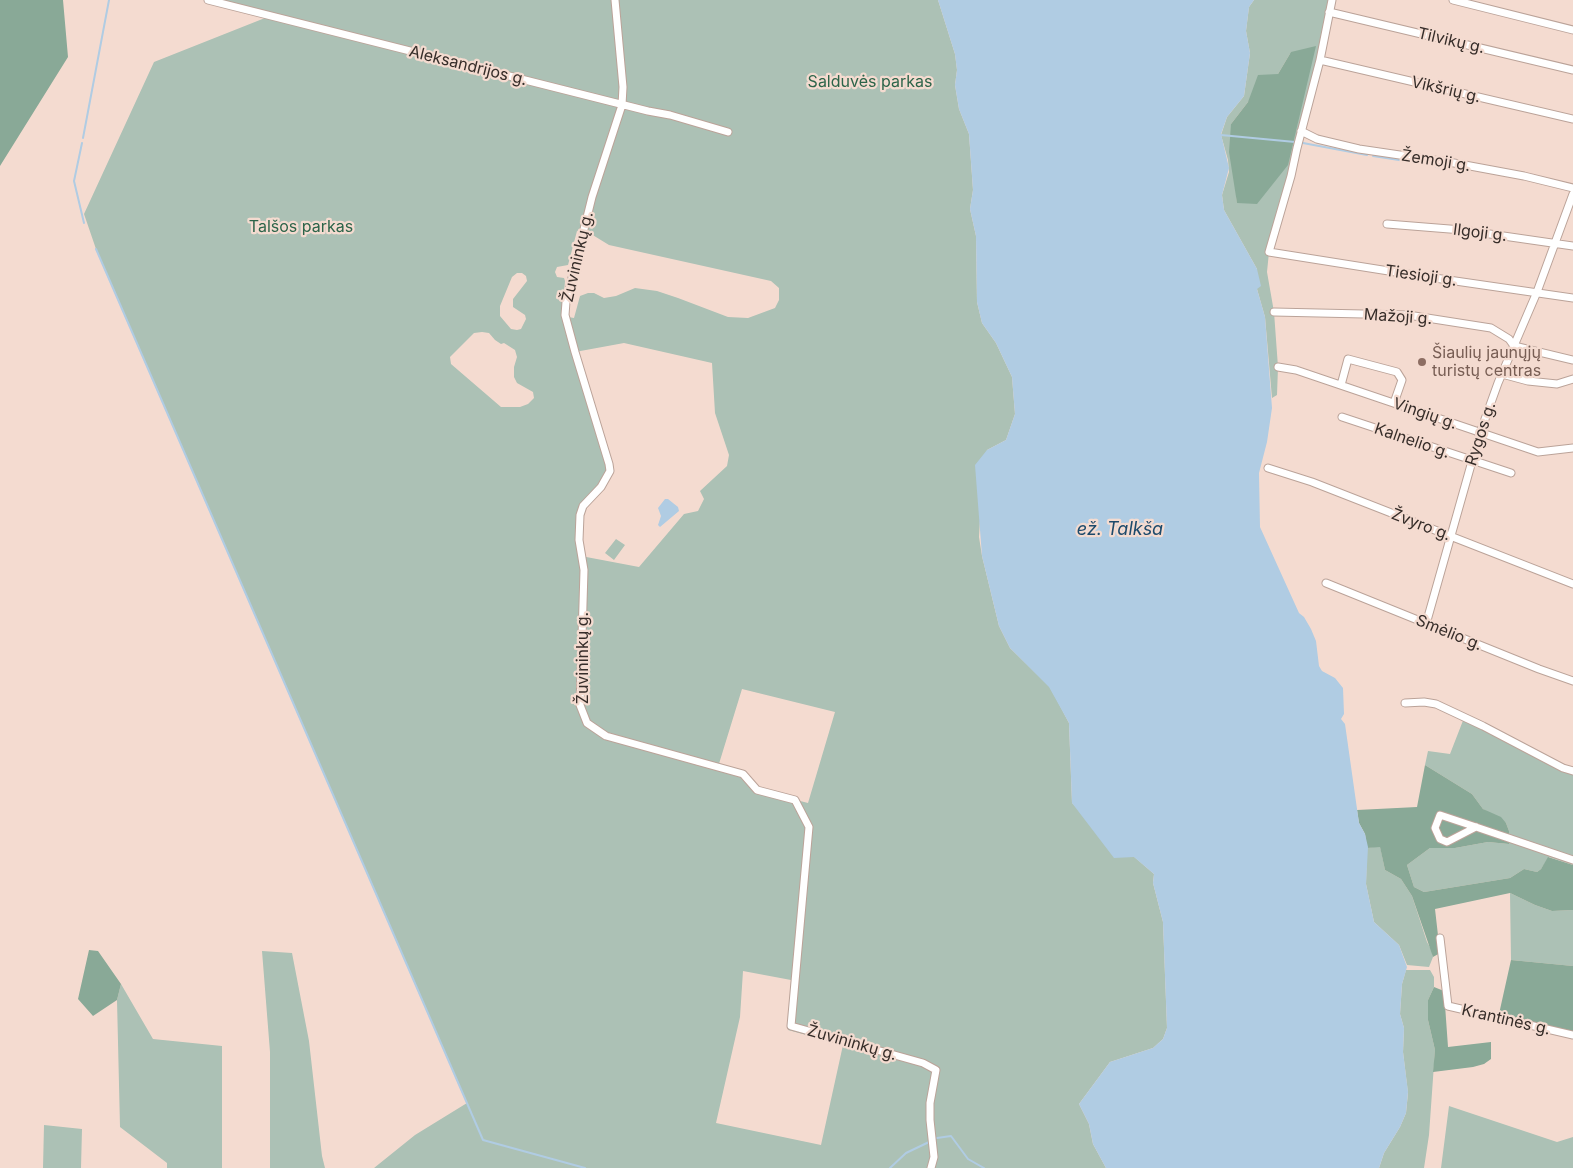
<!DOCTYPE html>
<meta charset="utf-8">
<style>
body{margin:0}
canvas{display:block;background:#f4dbd0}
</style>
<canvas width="1573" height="1168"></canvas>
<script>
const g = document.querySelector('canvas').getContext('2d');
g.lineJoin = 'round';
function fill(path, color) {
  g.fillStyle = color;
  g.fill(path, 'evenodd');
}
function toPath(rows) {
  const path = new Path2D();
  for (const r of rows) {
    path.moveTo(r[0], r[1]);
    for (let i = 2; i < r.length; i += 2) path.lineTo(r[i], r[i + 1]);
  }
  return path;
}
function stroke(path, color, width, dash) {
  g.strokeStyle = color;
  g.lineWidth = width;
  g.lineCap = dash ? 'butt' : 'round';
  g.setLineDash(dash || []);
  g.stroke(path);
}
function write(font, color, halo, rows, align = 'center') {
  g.font = font + ' Inter,sans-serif';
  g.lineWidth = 4.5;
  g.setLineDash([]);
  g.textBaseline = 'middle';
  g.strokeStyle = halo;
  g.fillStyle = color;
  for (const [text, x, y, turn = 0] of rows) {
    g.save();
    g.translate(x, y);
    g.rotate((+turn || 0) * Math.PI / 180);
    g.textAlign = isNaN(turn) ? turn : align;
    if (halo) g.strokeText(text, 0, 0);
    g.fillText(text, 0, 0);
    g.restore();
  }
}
fill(toPath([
 [208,0,938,0,955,54,957,70,955,85,959,109,969,134,973,190,970,209,976,236,977,302,982,323,996,343,1012,377,1015,414,1006,440,987,450,980,519,979,537,982,556,999,626,1010,648,1050,687,1069,723,1072,803,1154,874,1153,883,1163,922,1167,1028,1163,1039,1153,1048,1110,1062,1079,1104,1089,1124,1093,1144,1106,1168,374,1168,415,1135,467,1103,96,249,84,214,154,62,270,16],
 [577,231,591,234,609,245,771,281,779,288,779,300,775,308,748,318,728,317,678,298,657,291,635,288,616,296,604,298,594,293,588,293,580,296,574,318,562,316,565,281,564,278,557,277,555,272,557,267,568,265],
 [517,273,522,273,526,276,527,281,513,299,513,307,525,315,526,319,521,329,517,330,511,329,500,316,500,306,512,277],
 [482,332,489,333,495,340,501,344,504,343,515,350,517,357,514,367,514,377,517,383,533,392,534,398,528,404,520,407,501,407,451,364,450,357,474,333],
 [624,343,712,363,715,413,729,455,727,466,700,491,704,499,698,511,684,514,639,567,581,556,583,506,606,481,609,464,575,352],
 [742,689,835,712,808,803,757,790,743,774,718,767],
 [743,971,791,980,788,1030,843,1045,821,1145,716,1123,740,1017],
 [1254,0,1332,0,1269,252,1267,272,1274,312,1278,367,1277,395,1272,398,1265,317,1257,289,1257,269,1224,210,1222,195,1229,172,1228,160,1221,135,1227,117,1244,96,1250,53,1246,31,1249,7],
 [1291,52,1237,203,1231,124,1248,102,1278,74],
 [616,539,625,545,614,560,605,553],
 [1464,718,1573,771,1573,865,1549,857,1541,869,1537,872,1524,869,1510,878,1424,892,1414,887,1407,865,1430,848,1455,848,1488,842,1509,844,1509,831,1506,823,1483,809,1472,794,1425,765,1428,751,1450,754],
 [1380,846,1385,870,1401,879,1412,896,1427,942,1432,951,1433,957,1429,967,1407,965,1399,945,1374,922,1366,884,1367,848],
 [1510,893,1535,905,1552,911,1573,910,1573,966,1511,960],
 [262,951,292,953,309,1041,322,1156,325,1168,270,1168,270,1052],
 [1406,970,1430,970,1434,977,1434,987,1428,1000,1428,1020,1435,1050,1429,1135,1424,1168,1379,1168,1384,1153,1400,1127,1406,1113,1408,1093,1403,1052,1404,1028,1400,1014,1402,984],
 [121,984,153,1039,222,1046,222,1168,167,1168,167,1163,120,1127,117,1000],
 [1449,1106,1557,1142,1573,1137,1573,1168,1441,1168],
 [44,1125,82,1129,81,1168,43,1168]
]), '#acc1b5');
fill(toPath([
 [0,0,63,0,68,57,0,166],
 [1316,46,1288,165,1257,204,1237,203,1229,152,1231,124,1248,102,1258,75,1278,74,1291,52],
 [1425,765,1472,794,1483,809,1501,817,1506,823,1509,831,1509,844,1488,842,1455,848,1430,848,1407,865,1414,887,1424,892,1510,878,1524,869,1537,872,1541,869,1548,857,1573,865,1573,910,1552,911,1535,905,1510,893,1435,909,1440,953,1433,957,1412,896,1401,879,1385,870,1380,847,1367,848,1365,834,1359,823,1357,810,1417,807],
 [89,950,98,951,121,984,117,1000,93,1016,78,999],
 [1511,960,1573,966,1573,1032,1499,1014],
 [1434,987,1444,991,1448,1047,1491,1042,1491,1059,1484,1064,1473,1067,1433,1072,1435,1050,1428,1020,1428,1000]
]), '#89a997');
fill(toPath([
 [938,0,1254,0,1249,7,1246,31,1250,53,1244,96,1227,117,1221,134,1229,168,1222,195,1224,210,1257,269,1261,286,1257,289,1265,317,1272,408,1267,442,1259,473,1260,527,1299,613,1304,617,1311,629,1316,641,1319,666,1322,671,1335,678,1343,688,1344,714,1341,719,1345,724,1359,823,1365,834,1368,847,1366,884,1374,922,1399,945,1407,967,1402,984,1400,1014,1404,1028,1403,1052,1408,1092,1406,1113,1400,1127,1384,1153,1379,1168,1106,1168,1093,1144,1089,1124,1079,1104,1110,1062,1153,1048,1163,1039,1167,1028,1163,922,1153,883,1154,874,1134,857,1114,858,1072,803,1069,723,1049,687,1010,648,999,626,982,556,975,465,987,450,1006,440,1015,414,1012,377,996,343,982,323,977,302,976,236,970,209,973,190,969,134,959,109,955,85,957,70,955,54],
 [665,499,668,499,678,507,679,511,660,527,658,525,661,516,658,508]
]), '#b0cce3');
stroke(toPath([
 [1221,135,1295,142],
 [83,138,109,0],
 [82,143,74,181,84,223],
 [1303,143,1367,155],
 [1373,156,1425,164],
 [1436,167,1445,168],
 [96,249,483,1140,585,1168],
 [937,1138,951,1136,968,1159,984,1168],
 [890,1168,906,1153,929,1142]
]), '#b0cce3', 2);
const minor = toPath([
 [208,0,648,111,670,115,728,132],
 [615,0,623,87,622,105,592,197,566,302,565,315,575,352,609,464,610,471,601,487,583,506,580,515,579,540,584,570,580,705,587,723,606,736,743,774,757,790,795,800,809,827,791,1026,923,1063,936,1070,930,1103,930,1120,934,1157,931,1168],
 [1332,0,1320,60,1297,148,1291,176,1269,252,1414,275,1573,298],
 [1453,0,1573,30],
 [1329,12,1573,70],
 [1320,60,1573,119],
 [1301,131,1317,139,1359,149,1454,163,1524,176,1573,188],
 [1387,224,1462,230,1573,246],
 [1274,312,1408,315,1491,328,1509,339,1514,346,1573,360],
 [1278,367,1296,370,1538,452,1573,448],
 [1502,374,1528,381,1557,384,1573,379],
 [1341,385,1348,359,1397,372,1402,380,1394,403],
 [1342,417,1511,473],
 [1268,468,1312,482,1573,584],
 [1326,583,1539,669,1573,681],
 [1426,624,1480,433,1498,383,1537,292,1573,194],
 [1405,703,1424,702,1436,704,1483,726,1563,768,1573,771],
 [1476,827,1447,842,1440,839,1435,828,1440,815,1476,827,1573,860],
 [1440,938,1448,1006,1573,1035]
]);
stroke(minor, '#bba399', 9);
stroke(minor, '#fff', 7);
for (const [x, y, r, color] of [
 [1422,362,5,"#8d6e63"]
]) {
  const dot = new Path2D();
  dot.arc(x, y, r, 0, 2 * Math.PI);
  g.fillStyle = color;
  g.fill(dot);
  stroke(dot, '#f4dbd0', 2);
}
write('16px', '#362d29', '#f4dbd0', [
 ["Tilvikų g.",1451,41,13],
 ["Aleksandrijos g.",468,66,14],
 ["Vikšrių g.",1446,90,13],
 ["Žemoji g.",1436,161,9],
 ["Ilgoji g.",1480,233,7],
 ["Žuvininkų g.",578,257,-77],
 ["Tiesioji g.",1421,276,8],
 ["Mažoji g.",1398,317,4],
 ["Vingių g.",1425,414,19],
 ["Rygos g.",1481,434,-72],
 ["Kalnelio g.",1412,441,19],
 ["Žvyro g.",1421,525,21],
 ["Smėlio g.",1449,633,22],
 ["Žuvininkų g.",583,658,-90],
 ["Krantinės g.",1506,1020,13],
 ["Žuvininkų g.",852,1043,16]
]);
write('16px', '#2c6449', '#f4dbd0', [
 ["Salduvės parkas",870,82],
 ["Talšos parkas",301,227]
]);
write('16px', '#785e54', '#f4dbd0', [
 ["Šiaulių jaunųjų",1432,353],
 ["turistų centras",1432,371]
], 'left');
write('italic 18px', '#1d4a6b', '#f4dbd0', [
 ["ež. Talkša",1120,530]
]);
</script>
